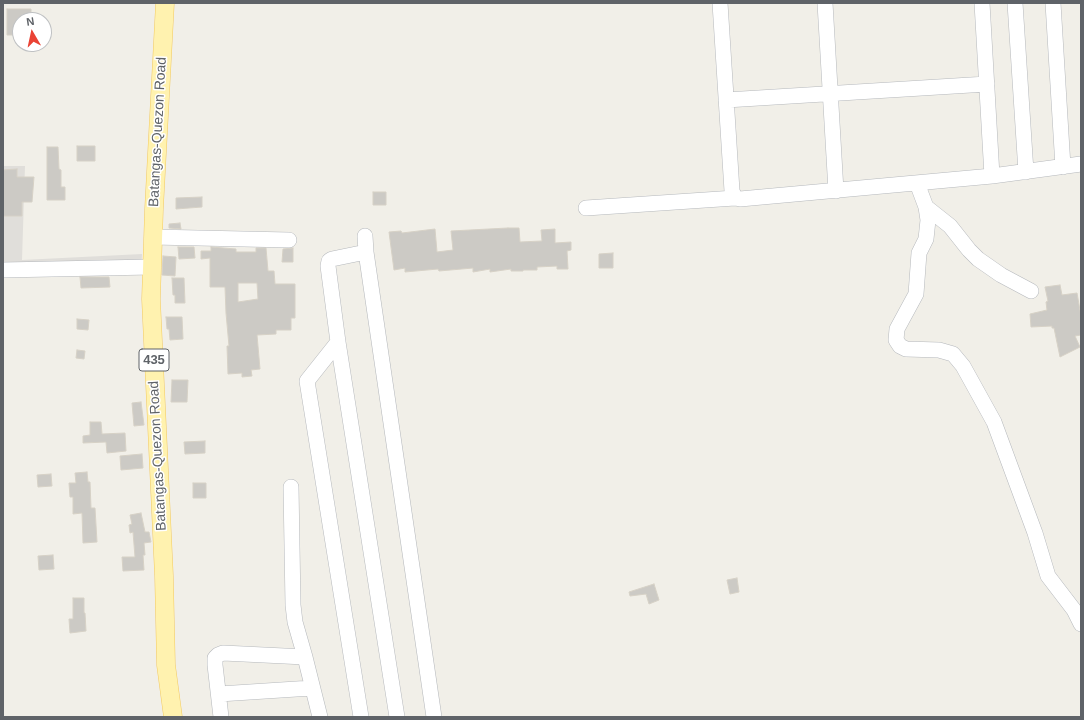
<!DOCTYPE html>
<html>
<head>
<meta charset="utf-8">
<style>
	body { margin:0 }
	#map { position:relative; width:1084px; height:720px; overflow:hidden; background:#f1efe8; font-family:Helvetica,sans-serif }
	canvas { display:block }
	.frame { position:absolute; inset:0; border:4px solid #5f6368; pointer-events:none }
	.north { position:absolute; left:12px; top:12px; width:40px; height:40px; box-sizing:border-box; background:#fff; border:1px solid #bfc1c3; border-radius:50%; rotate:351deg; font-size:11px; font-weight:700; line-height:16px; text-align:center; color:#5f6368 }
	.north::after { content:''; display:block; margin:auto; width:14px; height:18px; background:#ea4335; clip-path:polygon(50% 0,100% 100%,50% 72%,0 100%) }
</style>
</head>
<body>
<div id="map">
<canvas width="1084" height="720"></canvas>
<div class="frame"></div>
<div class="north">N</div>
</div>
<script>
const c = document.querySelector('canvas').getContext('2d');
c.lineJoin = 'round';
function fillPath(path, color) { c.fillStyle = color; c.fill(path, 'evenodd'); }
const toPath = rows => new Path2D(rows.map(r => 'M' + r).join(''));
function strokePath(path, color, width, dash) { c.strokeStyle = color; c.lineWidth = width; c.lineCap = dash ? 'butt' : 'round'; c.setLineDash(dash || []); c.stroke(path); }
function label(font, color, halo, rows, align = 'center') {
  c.font = font + ' Helvetica,sans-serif'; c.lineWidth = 3; c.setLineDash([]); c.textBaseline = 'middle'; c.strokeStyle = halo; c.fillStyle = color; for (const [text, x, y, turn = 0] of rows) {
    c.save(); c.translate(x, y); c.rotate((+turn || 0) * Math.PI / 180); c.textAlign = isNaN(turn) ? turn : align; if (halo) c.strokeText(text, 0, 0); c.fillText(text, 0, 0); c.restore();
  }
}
fillPath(toPath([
	[3,166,25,166,22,260,142,254,141,274,3,276]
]), '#e0deda');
const building = toPath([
	[7,9,31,9,31,20,20,20,20,35,7,35,7,9],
	[77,146,95,146,95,161,77,161,77,146],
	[47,147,58,147,59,169,61,170,61,187,65,187,65,200,47,200,47,147],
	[17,169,17,177,34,177,32,202,22,202,22,216,3,216,3,170,17,169],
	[373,192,386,192,386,205,373,205,373,192],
	[202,197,202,207,176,209,176,198,202,197],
	[180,223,181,229,169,228,169,224,180,223],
	[508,228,519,228,520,242,542,241,541,230,555,229,555,243,571,242,571,250,567,251,568,269,557,269,557,266,537,267,537,270,523,270,523,271,511,271,511,269,490,272,490,269,473,272,473,268,439,271,438,269,405,272,405,268,394,270,389,232,401,231,402,233,435,229,437,252,453,250,451,231,508,228],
	[178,247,194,247,195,258,179,259,178,247],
	[211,247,236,249,236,252,256,252,256,248,266,248,268,271,274,271,275,284,295,284,295,318,291,318,291,330,276,330,276,334,257,335,260,369,251,370,252,376,242,377,242,373,228,374,227,346,229,346,226,313,225,287,210,287,210,258,201,259,201,251,211,251,211,247],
	[238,283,257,283,258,299,238,302,238,283],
	[293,248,293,262,282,262,283,249,293,248],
	[613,253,613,268,599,268,599,254,613,253],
	[163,256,176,257,175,276,162,275,163,256],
	[80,277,109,277,110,287,81,288,80,277],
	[172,278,184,278,185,303,175,303,175,295,173,295,172,278],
	[1060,285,1062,295,1077,293,1081,316,1081,335,1075,336,1080,347,1060,357,1054,328,1052,328,1052,326,1031,327,1030,314,1047,310,1046,302,1048,301,1045,287,1060,285],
	[166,317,182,317,183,339,170,340,169,329,167,329,166,317],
	[77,319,89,320,88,330,77,329,77,319],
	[77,350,85,351,84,359,76,358,77,350],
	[172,380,188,380,187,402,171,402,172,380],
	[141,402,144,425,134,426,132,403,141,402],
	[90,422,101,422,102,434,125,433,126,451,107,453,106,442,83,443,83,436,90,435,90,422],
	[205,441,205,453,185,454,184,442,205,441],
	[142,454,143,468,121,470,120,456,142,454],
	[87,472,88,482,90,482,91,508,95,508,97,542,83,543,82,513,73,514,73,497,70,497,69,483,76,483,75,473,87,472],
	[51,474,52,486,38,487,37,475,51,474],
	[193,483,206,483,206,498,193,498,193,483],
	[141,513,145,532,149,532,151,542,144,543,145,555,143,555,144,570,123,571,122,557,135,557,133,532,130,533,129,525,132,524,130,515,141,513],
	[53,555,54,569,39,570,38,556,53,555],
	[737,578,739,592,730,594,727,580,737,578],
	[654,584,659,600,649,604,646,594,630,596,629,592,654,584],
	[73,598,84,598,84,613,85,613,86,631,70,633,69,619,73,619,73,598]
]);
fillPath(building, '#cccac5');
strokePath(building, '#d6d1c6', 1);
const minor = toPath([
	[720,3,732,191,735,198,740,199,992,176,1081,164],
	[825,3,836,191],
	[982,3,992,176],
	[1015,3,1026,172],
	[1053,3,1063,167],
	[726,100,987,84],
	[917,183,926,207,928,220,926,239,919,253,916,294,897,329,896,340,900,346,906,349,939,350,953,354,963,366,994,422,1035,533,1048,576,1074,610,1081,624],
	[926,207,950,226,969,250,978,259,1001,275,1031,291],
	[586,208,735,198],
	[365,236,366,252,434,717],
	[153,237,289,240],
	[366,252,332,259,329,261,328,266,338,342,397,717],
	[3,270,151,267],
	[338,342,307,381,361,717],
	[291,487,293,605,295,622,305,657,320,717],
	[219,694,312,688],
	[221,717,215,665,215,658,218,655,223,653,305,657]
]);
const major = toPath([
	[165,3,154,209,151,299,164,576,166,665,173,717]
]);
strokePath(minor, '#b5b8bc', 16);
strokePath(major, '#f2c960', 19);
strokePath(minor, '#fff', 15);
strokePath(major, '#fff2af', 18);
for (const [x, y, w] of [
	[154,360,30]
]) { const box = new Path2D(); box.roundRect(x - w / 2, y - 11, w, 22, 3); c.fillStyle = '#fff'; c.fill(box); strokePath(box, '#5f6368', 1); }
label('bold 13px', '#5f6368', null, [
	["435",154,360]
]);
label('14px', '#5f6368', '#fff', [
	["Batangas-Quezon Road",158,132,-87],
	["Batangas-Quezon Road",158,456,-93]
]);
</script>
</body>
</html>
